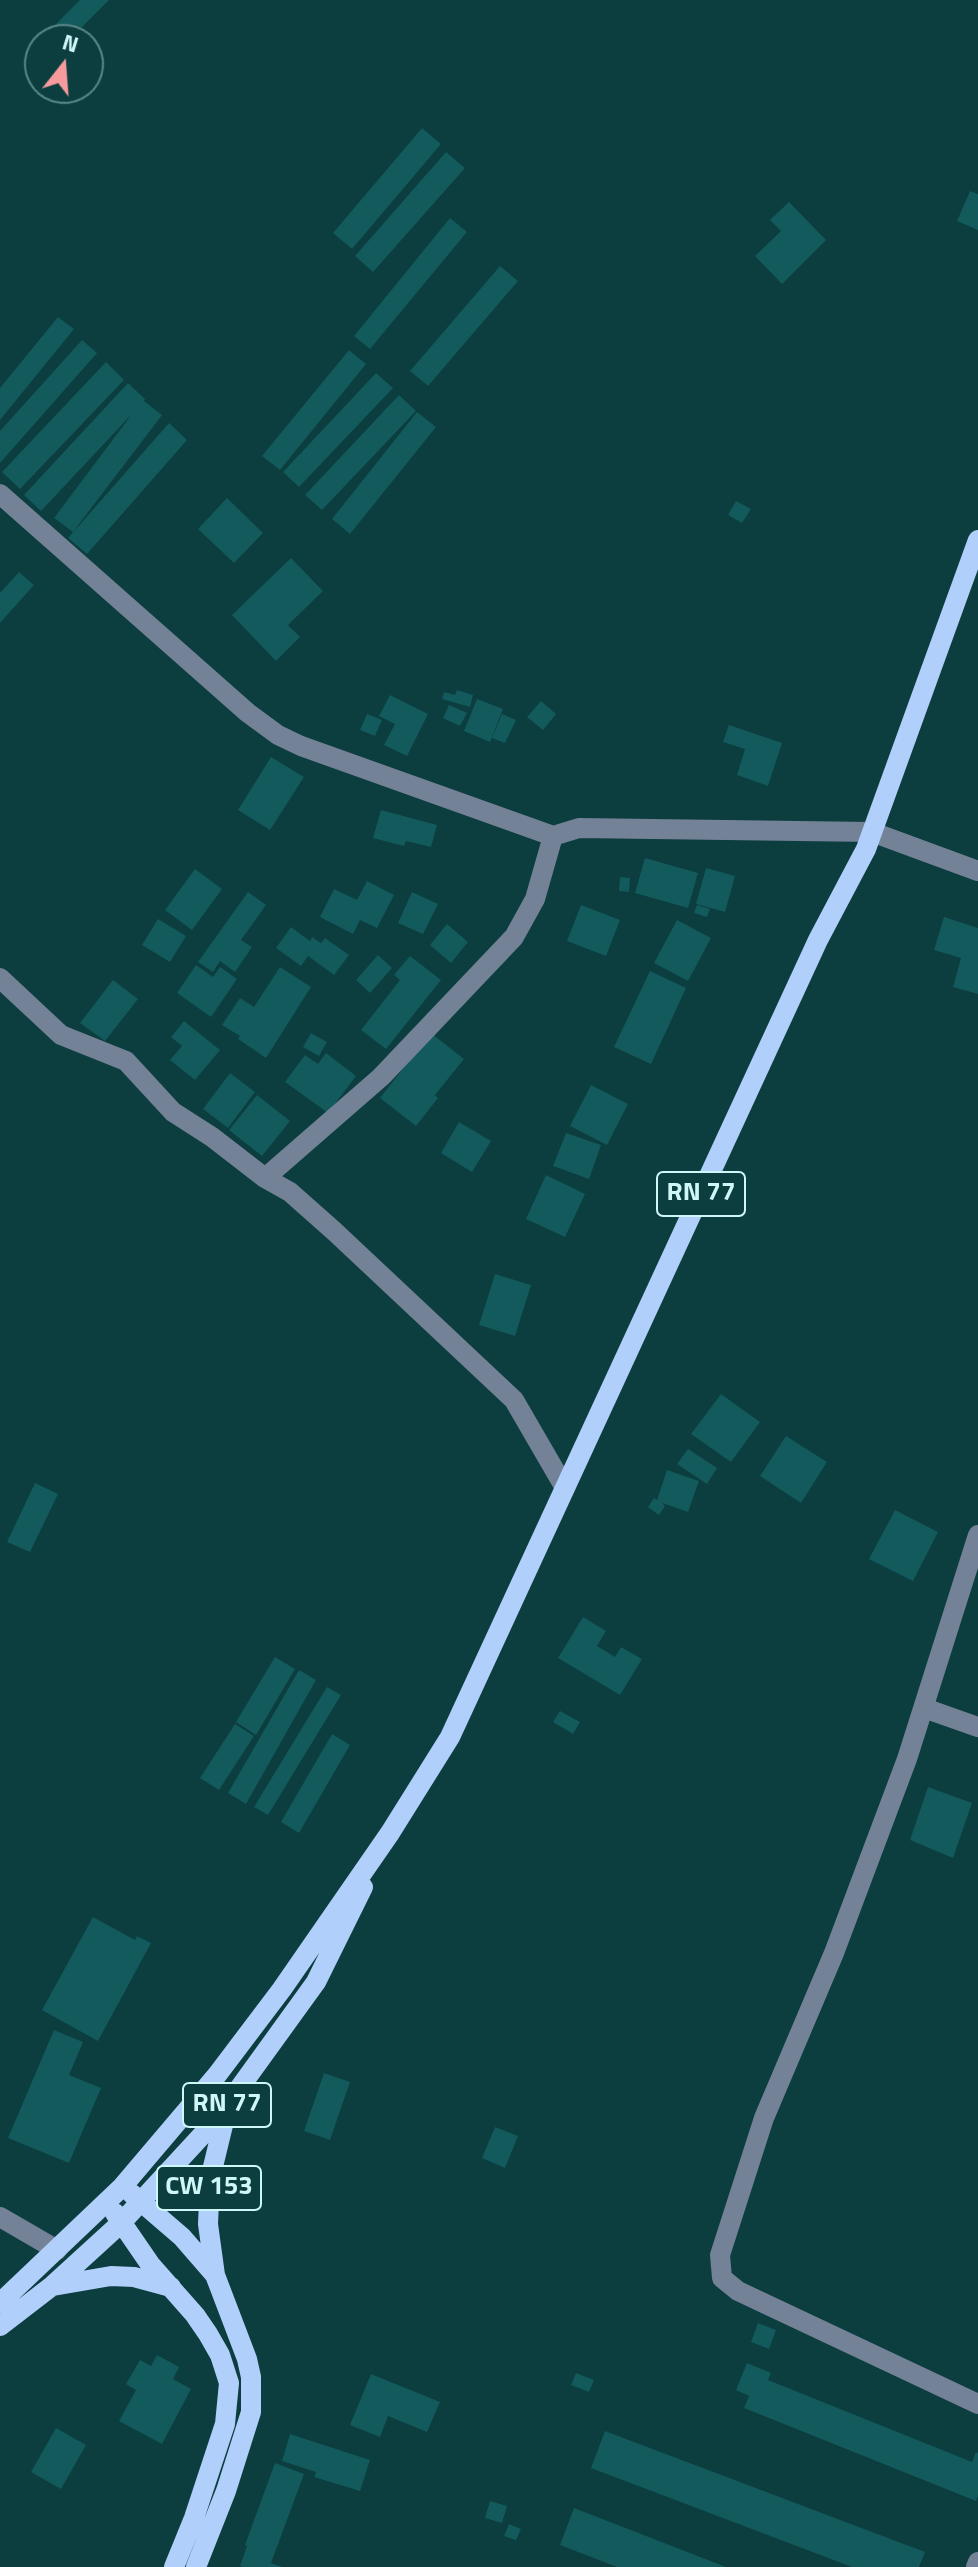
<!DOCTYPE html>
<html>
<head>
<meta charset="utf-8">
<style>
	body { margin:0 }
	#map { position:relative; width:978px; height:2567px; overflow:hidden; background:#0c3d3f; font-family:"Titillium Web",sans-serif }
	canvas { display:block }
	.north { position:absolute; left:24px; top:24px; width:80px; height:80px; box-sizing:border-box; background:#0c3d3f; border:2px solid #5a8789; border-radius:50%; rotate:17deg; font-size:22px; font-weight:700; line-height:32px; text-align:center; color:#cff7f8 }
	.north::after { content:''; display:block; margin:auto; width:28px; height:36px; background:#f59b9d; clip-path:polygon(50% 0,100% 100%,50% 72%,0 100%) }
</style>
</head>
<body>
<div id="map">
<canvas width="978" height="2567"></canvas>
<div class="north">N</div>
</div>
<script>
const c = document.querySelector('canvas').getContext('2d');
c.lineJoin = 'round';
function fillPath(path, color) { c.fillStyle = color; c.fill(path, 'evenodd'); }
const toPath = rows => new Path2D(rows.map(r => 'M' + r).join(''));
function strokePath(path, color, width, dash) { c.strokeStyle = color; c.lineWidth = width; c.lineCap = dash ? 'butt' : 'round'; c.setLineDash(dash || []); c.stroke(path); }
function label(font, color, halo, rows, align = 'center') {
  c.font = font + ' "Titillium Web",sans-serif'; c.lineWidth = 6; c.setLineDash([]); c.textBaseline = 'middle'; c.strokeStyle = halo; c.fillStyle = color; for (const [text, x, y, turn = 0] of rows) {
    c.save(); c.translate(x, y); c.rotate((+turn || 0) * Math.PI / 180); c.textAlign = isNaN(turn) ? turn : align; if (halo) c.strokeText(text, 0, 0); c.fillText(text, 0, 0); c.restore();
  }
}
fillPath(toPath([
	[80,0,109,0,69,40,63,40,60,36,56,40,40,40],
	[422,128,441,144,352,249,333,233],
	[446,152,465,168,373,272,355,256],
	[970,191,978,194,978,230,957,221],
	[789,202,826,240,782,284,755,256,781,231,770,220],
	[450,218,467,232,370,349,354,336],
	[500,266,518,281,428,386,410,371],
	[58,317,74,329,0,420,0,388],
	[82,340,97,353,0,463,0,431],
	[349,350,366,364,280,470,262,456],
	[106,362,124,380,20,489,2,472],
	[376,373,393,388,299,487,283,472],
	[128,383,145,399,144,401,162,415,73,532,54,518,132,414,41,511,24,495],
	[399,395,416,411,322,510,305,495],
	[417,412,436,427,350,534,332,519],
	[169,423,187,440,87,554,68,538],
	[227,498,263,533,234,563,198,529],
	[736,501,751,509,742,523,728,515],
	[291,558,323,591,288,625,300,637,276,661,232,615],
	[19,572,34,585,0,623,0,593],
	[457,690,473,695,470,707,442,699,444,692,455,695],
	[390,695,428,714,407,756,384,745,395,724,379,716],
	[477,699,503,709,490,742,464,731],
	[541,701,556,714,543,730,527,717],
	[449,705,467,713,460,726,443,718],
	[367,714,382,720,375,736,360,730],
	[502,714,516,720,505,743,492,738],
	[729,725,782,743,768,786,737,775,745,749,723,742],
	[271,757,304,777,270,830,238,810],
	[381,810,437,825,431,847,406,841,404,846,373,838],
	[645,858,698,873,688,908,635,893],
	[706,868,735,876,725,912,696,904],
	[195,869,222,889,192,930,165,910],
	[620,877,630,878,629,892,619,891],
	[367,881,394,895,377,928,360,920,353,934,320,917,334,889,357,900],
	[248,892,266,905,241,940,252,947,235,972,220,961,213,972,198,962],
	[412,892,438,904,423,934,398,923],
	[581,905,620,920,606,956,567,941],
	[697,905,710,909,707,917,694,913],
	[944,917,978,928,978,994,953,987,961,958,934,950],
	[158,919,186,936,170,962,142,945],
	[677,920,711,938,688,981,654,963],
	[447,924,468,942,451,963,430,945],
	[291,927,310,941,312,937,321,943,325,938,349,955,334,975,308,956,301,966,276,948],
	[378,955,392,968,370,993,356,980],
	[410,956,441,980,386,1049,361,1030,400,980,394,975],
	[196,965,213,977,220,967,237,979,211,1017,177,993],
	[280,967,311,987,266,1058,238,1039,240,1036,222,1025,240,998,254,1007],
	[650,971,686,988,651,1064,614,1047],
	[113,980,138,999,105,1041,80,1023],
	[184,1021,220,1050,195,1080,170,1060,182,1046,171,1037],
	[311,1033,327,1042,319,1056,303,1047],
	[431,1033,464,1059,435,1095,438,1098,416,1126,380,1098],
	[326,1053,356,1076,328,1113,285,1082,305,1055,318,1064],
	[230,1073,255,1092,228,1128,203,1109],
	[591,1085,628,1104,607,1145,570,1126],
	[257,1095,290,1121,262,1156,229,1130],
	[459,1122,491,1141,472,1172,441,1153],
	[566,1133,601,1145,589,1179,553,1166],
	[546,1175,585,1194,565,1237,526,1219],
	[495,1274,531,1285,515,1336,479,1325],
	[721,1394,760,1422,731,1462,691,1434],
	[786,1436,827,1462,801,1503,760,1476],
	[688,1449,717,1468,707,1484,677,1464],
	[667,1470,699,1481,688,1512,662,1503,665,1506,659,1515,648,1507,654,1498,657,1500],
	[35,1483,58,1494,30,1552,7,1542],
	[895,1510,938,1532,913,1581,869,1559],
	[583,1617,606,1631,597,1646,615,1657,621,1647,642,1659,620,1695,558,1658],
	[275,1657,295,1669,256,1735,236,1722],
	[299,1670,316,1680,246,1804,228,1793],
	[327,1687,341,1695,268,1815,254,1807],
	[560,1711,580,1722,573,1734,553,1722],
	[235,1724,254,1736,219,1790,200,1778],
	[332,1734,350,1745,299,1833,281,1822],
	[928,1787,972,1803,953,1858,910,1840],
	[93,1917,135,1940,137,1936,151,1943,98,2041,42,2010],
	[54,2030,83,2042,69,2075,101,2088,69,2163,8,2138],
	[324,2073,350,2082,330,2140,304,2131],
	[495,2127,518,2136,505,2168,482,2158],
	[758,2323,776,2330,769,2349,751,2342],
	[157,2355,179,2367,173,2379,191,2389,162,2444,119,2421,136,2390,126,2384,140,2360,151,2366],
	[747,2363,771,2373,768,2380,972,2462,976,2452,978,2453,978,2495,976,2501,744,2408,749,2396,736,2390],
	[576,2373,594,2380,589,2392,571,2385],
	[371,2374,440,2402,427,2432,388,2416,380,2437,350,2425],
	[56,2428,86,2445,61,2489,31,2472],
	[605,2431,925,2552,919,2567,852,2567,591,2468],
	[290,2434,370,2460,360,2491,314,2477,316,2472,282,2461],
	[275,2463,304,2474,271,2563,282,2567,244,2567,240,2566,247,2546,245,2545],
	[490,2501,507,2506,502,2523,485,2518],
	[574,2508,726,2567,617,2567,560,2545],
	[509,2524,521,2529,516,2540,504,2536]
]), '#125a5c');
strokePath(toPath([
	[0,494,248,713,278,735,301,746,553,836,579,828,872,832,978,871],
	[0,978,61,1035,126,1061,173,1112,212,1137,265,1178,290,1192,334,1231,514,1400,565,1488],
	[265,1178,381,1077,514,937,535,899,553,836],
	[978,1535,907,1759,834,1953,764,2118,720,2255,722,2278,738,2291,978,2404],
	[924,1708,978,1727],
	[0,2217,57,2250],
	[976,2567,978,2562]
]), '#748298', 20);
strokePath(toPath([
	[132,2194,182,2237,215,2275],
	[115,2213,150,2264,195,2315,208,2334,220,2355,229,2383,225,2424,194,2518,174,2567],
	[53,2286,111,2276,134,2277,171,2287],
	[0,2303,122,2187,217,2075,282,1989,390,1833,450,1737,818,940,866,849,978,540],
	[0,2326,52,2286,121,2223,217,2119,316,1982,363,1887],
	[196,2567,226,2491,251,2412,251,2377,247,2359,215,2275,208,2224,210,2179,226,2113]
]), '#b0cffb', 20);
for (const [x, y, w] of [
	[701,1194,88],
	[227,2105,88],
	[209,2188,104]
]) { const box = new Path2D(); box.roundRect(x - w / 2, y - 22, w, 44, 6); c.fillStyle = '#0c3d3f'; c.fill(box); strokePath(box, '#cff7f8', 2); }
label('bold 26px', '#cff7f8', null, [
	["RN 77",701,1194],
	["RN 77",227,2105],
	["CW 153",209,2188]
]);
</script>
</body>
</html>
